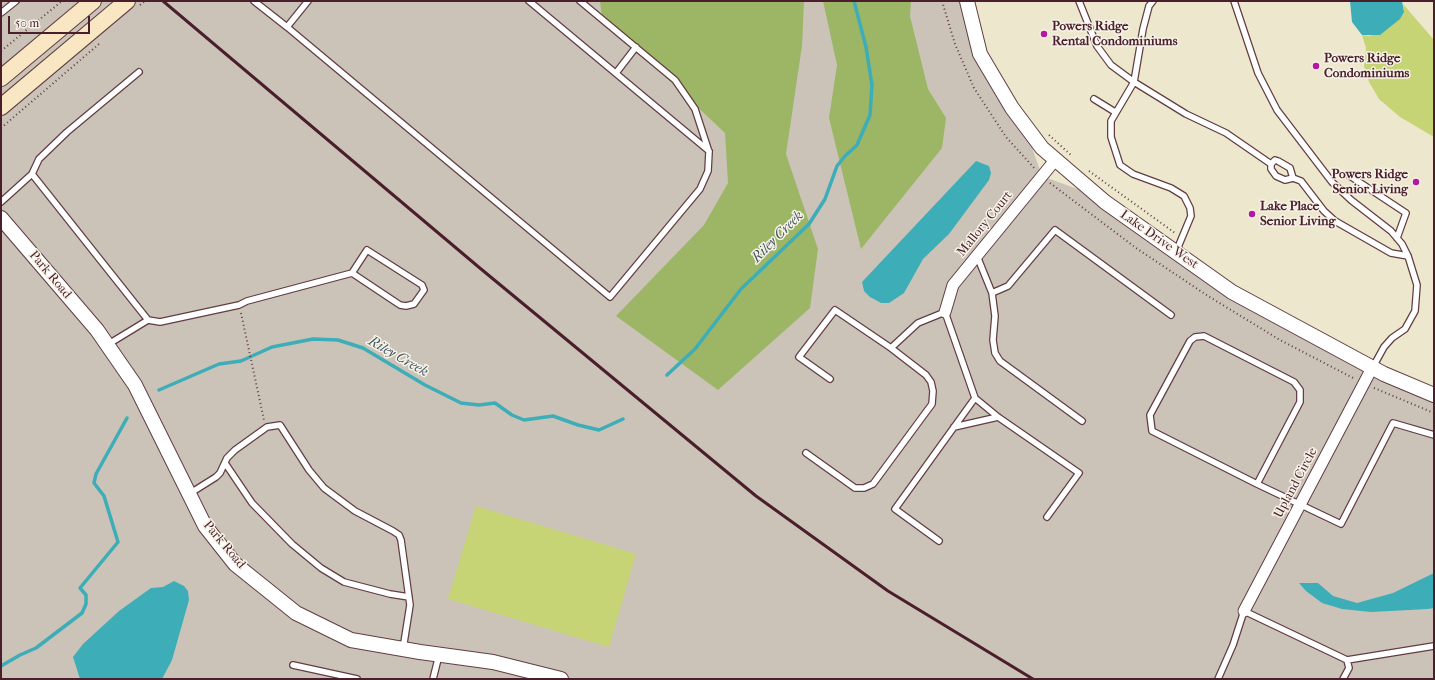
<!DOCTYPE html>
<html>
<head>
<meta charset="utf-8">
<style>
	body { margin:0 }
	#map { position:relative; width:1435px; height:680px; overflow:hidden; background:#ece7cd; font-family:"IM FELL French Canon",serif }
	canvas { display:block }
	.frame { position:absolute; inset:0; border:2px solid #4a1f2b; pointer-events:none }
	.scale { position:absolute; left:8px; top:16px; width:82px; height:18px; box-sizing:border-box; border:2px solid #4a1f2b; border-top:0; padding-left:5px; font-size:12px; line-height:14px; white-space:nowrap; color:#4a1f2b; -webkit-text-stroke:3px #f7f3e8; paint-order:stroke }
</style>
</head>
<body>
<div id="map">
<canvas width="1435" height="680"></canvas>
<div class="frame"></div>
<div class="scale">50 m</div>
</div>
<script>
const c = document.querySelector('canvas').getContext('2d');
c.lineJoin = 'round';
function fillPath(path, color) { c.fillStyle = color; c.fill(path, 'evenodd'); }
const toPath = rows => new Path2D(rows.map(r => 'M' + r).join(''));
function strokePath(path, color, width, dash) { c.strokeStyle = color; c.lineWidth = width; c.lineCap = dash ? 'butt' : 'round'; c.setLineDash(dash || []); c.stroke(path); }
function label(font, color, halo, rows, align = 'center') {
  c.font = font + ' "IM FELL French Canon",serif'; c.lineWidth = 3; c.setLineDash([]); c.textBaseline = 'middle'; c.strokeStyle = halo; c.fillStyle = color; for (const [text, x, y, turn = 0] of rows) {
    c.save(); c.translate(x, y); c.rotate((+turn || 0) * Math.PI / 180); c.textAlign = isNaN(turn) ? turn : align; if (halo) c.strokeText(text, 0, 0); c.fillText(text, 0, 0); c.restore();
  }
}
fillPath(toPath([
	[1,1,970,1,991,73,1023,122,1042,176,1099,197,1284,320,1434,395,1434,679,1,679]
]), '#cbc3b8');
fillPath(toPath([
	[1403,4,1434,40,1434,137,1400,117,1379,99,1369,82,1364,66,1366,48,1362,35,1370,36,1404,12],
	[476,506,636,554,609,647,448,599]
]), '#c7d475');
fillPath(toPath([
	[600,1,804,1,802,46,786,154,818,249,810,308,718,390,616,316,704,225,728,183,725,133,602,17],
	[823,1,911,1,910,16,928,89,946,118,942,148,861,249,829,118,837,65]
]), '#9db666');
fillPath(toPath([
	[1350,1,1402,1,1404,12,1400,19,1380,35,1362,35,1352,22],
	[976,161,989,166,991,173,989,180,949,234,923,259,904,293,889,303,881,303,870,297,864,291,862,282],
	[1434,573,1434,608,1428,609,1371,612,1342,609,1322,603,1306,591,1299,583,1318,583,1333,596,1357,603,1393,593],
	[174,581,184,586,188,591,189,600,172,660,162,679,80,679,73,657,83,644,119,611,151,588,163,587]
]), '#3dadb8');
strokePath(toPath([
	[667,375,695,349,741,289,809,224,825,199,837,166,845,156,857,145,870,115,872,85,866,47,854,1],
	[159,390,219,364,241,361,272,347,313,339,338,340,363,348,425,385,461,403,479,405,495,403,512,415,524,420,553,416,578,425,599,430,623,419],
	[1,666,20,655,36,648,82,613,86,604,86,595,80,588,118,542,104,496,94,483,96,474,127,418]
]), '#3dadb8', 3.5);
const service = toPath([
	[254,1,287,27],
	[308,1,287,27,610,297,700,189,708,171,709,152,695,109,675,80,580,1],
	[529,1,709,151],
	[1079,1,1097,46,1111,65,1134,82,1186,114,1226,133,1271,164,1271,169,1276,176,1285,180,1293,178,1301,181,1324,211,1335,221,1391,253,1408,256],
	[1153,1,1149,6,1143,29,1134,82,1111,121,1111,137,1120,165,1133,174,1171,188,1184,196,1190,208,1191,216,1176,252],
	[1234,1,1258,73,1277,110,1332,182,1351,200,1391,231,1402,244,1408,256,1417,285,1415,311,1405,329,1392,338,1384,347,1373,367],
	[1,13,16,1],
	[616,73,636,47],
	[1094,99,1115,112],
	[1271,164,1275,160,1278,161,1290,168,1293,178],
	[32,174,39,159,67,132,139,72],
	[1350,176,1406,213,1397,238],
	[1,202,32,174,148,320,107,345],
	[977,256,992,293,995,316,993,340,995,353,1000,361,1082,421],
	[992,293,1008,286,1055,230,1171,315],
	[148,320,160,322,239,305,247,301,352,273,367,250,422,285,424,290,414,304,406,306,400,305,352,273],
	[830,379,799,357,835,310,891,348,918,323,945,312,975,398,895,509,939,541],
	[975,398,998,417,1079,473,1047,517],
	[954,427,998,417],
	[806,453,855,488,864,488,873,484,932,404,933,391,931,382,926,375,891,348],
	[225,463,252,503,292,544,321,568,344,582,390,594,409,597],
	[1257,484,1300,402,1300,390,1294,382,1204,336,1195,337,1190,341,1150,415,1152,431,1257,484,1341,524,1393,423,1434,435],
	[189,494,216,477,220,473,227,458,235,450,267,427,280,425,309,470,324,488,355,511,393,531,399,535,401,540,410,605,403,649],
	[293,665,357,679],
	[433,679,439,655],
	[1218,679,1233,645,1244,611,1347,660,1434,646],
	[1343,679,1349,668,1347,660]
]);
const minor = toPath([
	[945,312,953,285,1056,159],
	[1244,611,1372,368]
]);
const tertiary = toPath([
	[967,1,980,54,1012,108,1042,148,1105,202,1232,292,1384,374,1434,395],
	[1,218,97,330,135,385,205,526,235,564,296,613,351,640,420,652,493,662,561,679]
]);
const secondary = toPath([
	[1,78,93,1],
	[1,107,127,1]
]);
strokePath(service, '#623d43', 8);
strokePath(minor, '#623d43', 13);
strokePath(tertiary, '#623d43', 16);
strokePath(secondary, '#623d43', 18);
strokePath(toPath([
	[942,1,955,44,974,88,1006,137,1035,169],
	[140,5,145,1],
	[1,51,62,1],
	[1,128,99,44],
	[1049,135,1072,156],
	[1089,171,1175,233],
	[1050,183,1136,248,1208,296,1280,340,1355,379],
	[241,313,264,420],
	[1374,388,1434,413]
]), '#623d43', 2, [1, 3]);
strokePath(service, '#fff', 5.5);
strokePath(minor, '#fff', 11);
strokePath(tertiary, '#fff', 14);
strokePath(secondary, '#f9e7c3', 16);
strokePath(toPath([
	[163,1,481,269,756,496,888,591,1033,679]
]), '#4a1f2b', 3);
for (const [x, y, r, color] of [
	[1044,34,4,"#b5179e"],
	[1316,66,4,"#b5179e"],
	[1416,182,4,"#b5179e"],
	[1252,214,4,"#b5179e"]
]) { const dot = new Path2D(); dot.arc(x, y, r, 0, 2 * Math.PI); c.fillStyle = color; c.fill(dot); strokePath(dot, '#f7f3e8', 1.5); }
label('bold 13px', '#4a1f2b', '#f7f3e8', [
	["Powers Ridge",1052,27],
	["Rental Condominiums",1052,42],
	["Powers Ridge",1324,59],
	["Condominiums",1324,74],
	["Powers Ridge",1408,175,"right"],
	["Senior Living",1408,190,"right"],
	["Lake Place",1260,207],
	["Senior Living",1260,222]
], 'left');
label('13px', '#4a1f2b', '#f7f3e8', [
	["Mallory Court",985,224,-51],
	["Lake Drive West",1159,240,35],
	["Park Road",50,275,50],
	["Upland Circle",1296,483,-62],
	["Park Road",224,545,50]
]);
label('italic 14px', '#455863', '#f7f3e8', [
	["Riley Creek",778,237,-45],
	["Riley Creek",398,357,30]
]);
</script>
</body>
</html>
